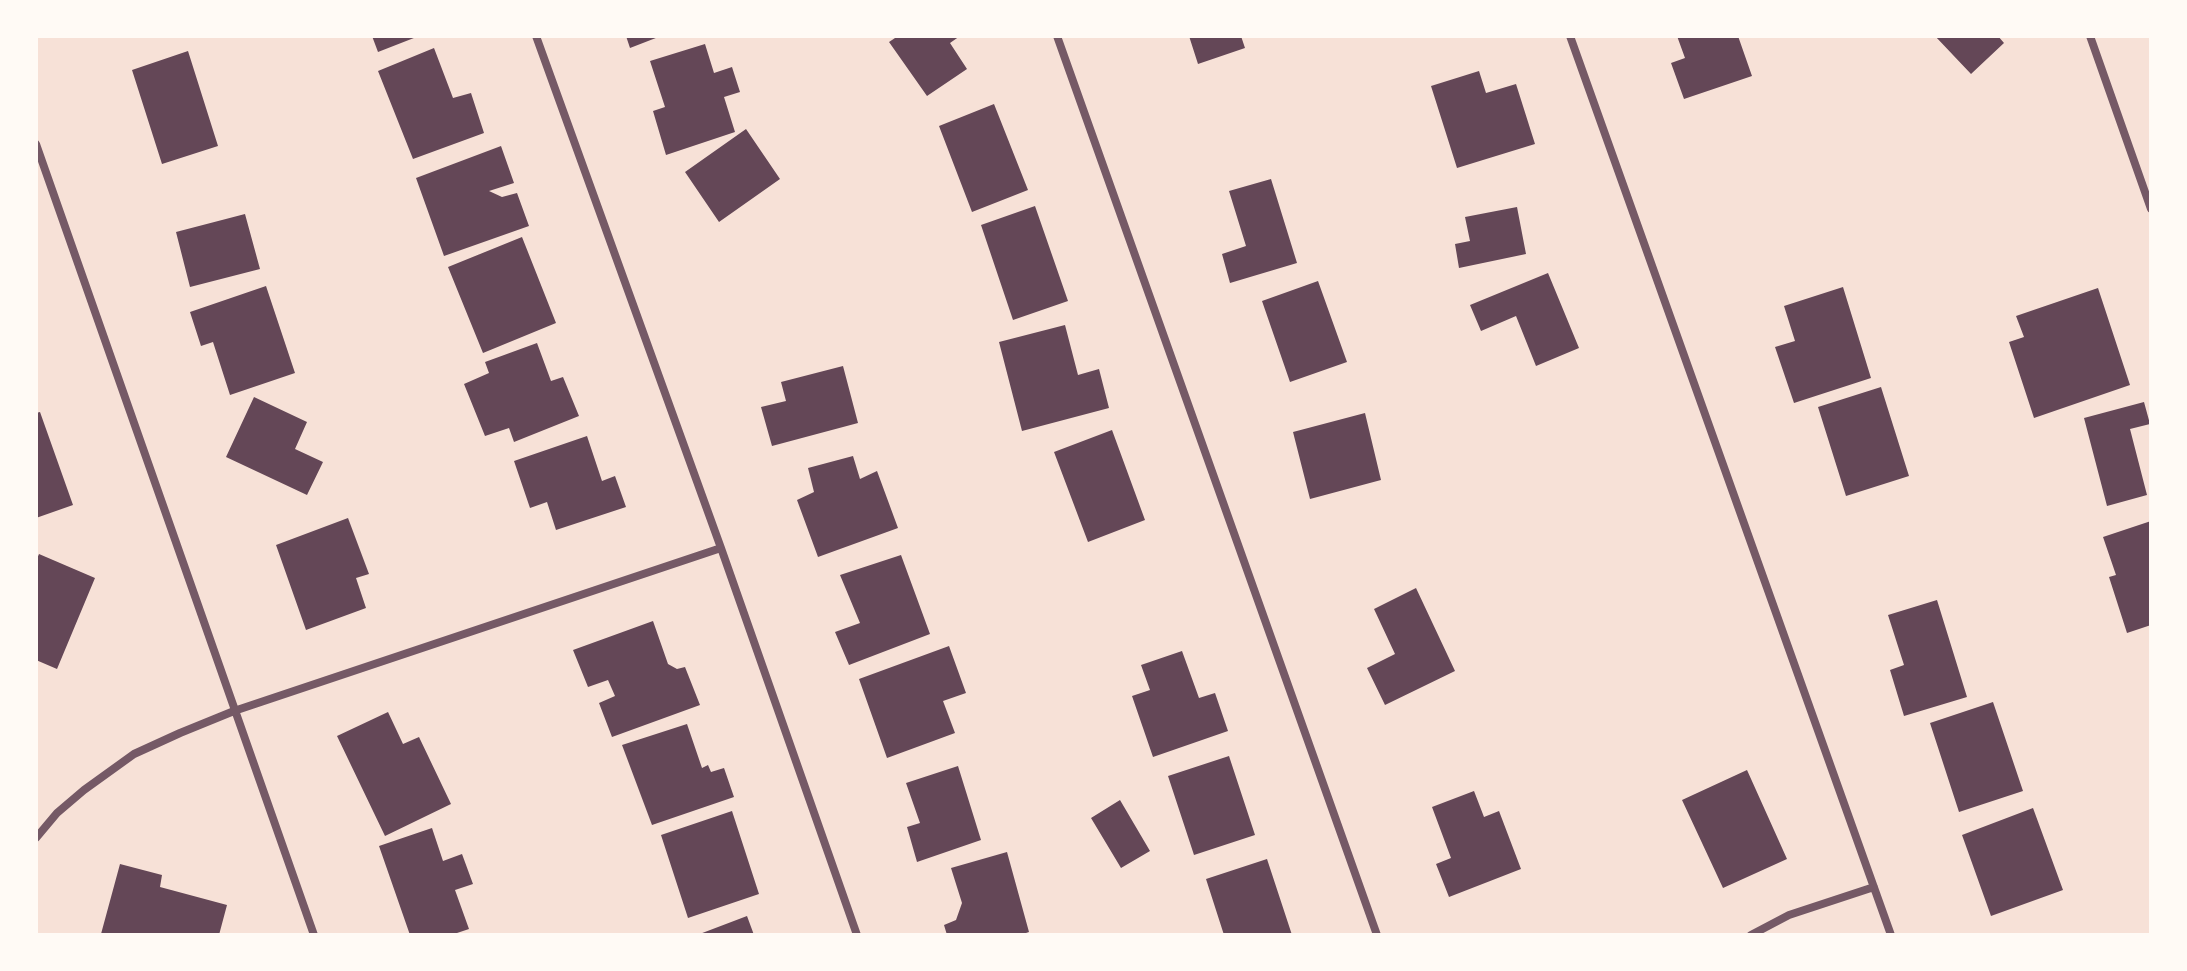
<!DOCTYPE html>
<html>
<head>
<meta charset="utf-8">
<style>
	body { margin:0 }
	#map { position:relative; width:2187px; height:971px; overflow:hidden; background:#f7e1d7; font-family:"Noto Serif",serif }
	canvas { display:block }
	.frame { position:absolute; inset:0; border:38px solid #fffaf5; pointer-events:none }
</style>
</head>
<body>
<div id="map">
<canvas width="2187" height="971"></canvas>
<div class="frame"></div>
</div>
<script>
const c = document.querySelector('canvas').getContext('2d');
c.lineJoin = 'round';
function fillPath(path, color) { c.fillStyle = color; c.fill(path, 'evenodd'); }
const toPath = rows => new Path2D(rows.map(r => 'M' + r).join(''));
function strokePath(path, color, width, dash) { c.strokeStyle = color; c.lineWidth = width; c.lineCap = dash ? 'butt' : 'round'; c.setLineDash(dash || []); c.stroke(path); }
fillPath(toPath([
	[372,36,419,36,378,52],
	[626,36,661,36,630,48],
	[898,36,960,36,950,43,967,69,927,96,889,42],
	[1189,36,1241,36,1245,48,1198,64],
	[1677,36,1738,36,1752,76,1684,99,1671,63,1685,58],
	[1935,36,1998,36,2004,43,1971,74],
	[705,44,714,73,732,67,740,92,724,97,735,132,666,155,653,111,665,107,650,61],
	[434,48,453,98,471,93,484,133,413,159,378,71],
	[188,51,218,146,162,164,132,70],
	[1479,71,1486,93,1516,84,1535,144,1457,168,1431,86],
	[994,104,1028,190,972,212,939,126],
	[746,129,780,179,719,222,685,172],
	[501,146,514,183,489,191,502,197,517,193,529,226,444,256,416,178],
	[1271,179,1297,263,1230,283,1222,254,1246,246,1229,191],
	[1035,206,1068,301,1013,320,981,225],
	[1517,207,1526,254,1459,268,1455,244,1470,241,1465,217],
	[245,214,260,269,190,287,176,232],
	[522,237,556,323,483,353,448,267],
	[1548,273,1579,348,1536,366,1516,316,1481,331,1470,305],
	[1318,281,1347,362,1290,382,1262,301],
	[266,286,295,373,230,395,213,342,201,346,190,312],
	[1843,287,1871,378,1794,403,1775,347,1795,341,1784,306],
	[2098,288,2130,385,2034,418,2009,342,2024,337,2016,316],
	[1065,325,1078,375,1099,369,1109,408,1022,431,999,342],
	[537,343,551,381,563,377,579,416,514,442,509,428,485,436,464,384,489,373,485,362],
	[843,366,858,423,772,446,761,407,786,401,781,382],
	[1881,387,1909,476,1846,496,1818,407],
	[254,397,307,422,295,449,323,462,307,495,226,457],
	[2144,402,2150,424,2130,429,2147,495,2107,506,2084,418],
	[40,412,73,505,36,518,36,413],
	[1365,413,1381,480,1310,499,1293,432],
	[1112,430,1145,520,1088,542,1054,452],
	[587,436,602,481,615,476,626,507,556,530,547,502,530,508,514,461],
	[853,456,860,479,877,471,898,528,818,557,797,500,814,492,808,468],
	[348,518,369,574,356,578,366,608,306,630,276,545],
	[2151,521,2151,625,2127,633,2109,577,2116,575,2103,537],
	[39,554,95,578,57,669,36,660,36,561],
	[901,555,930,634,849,665,835,632,860,623,840,575],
	[1416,588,1455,671,1385,705,1367,668,1395,654,1374,609],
	[1937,600,1967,697,1904,716,1890,670,1904,665,1888,615],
	[653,621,668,664,677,669,685,667,700,705,612,737,599,703,615,696,608,680,588,687,573,650],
	[949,646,966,693,943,701,955,733,887,758,859,679],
	[1182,651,1199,698,1215,693,1228,731,1153,757,1132,696,1150,690,1141,665],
	[1993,702,2023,791,1959,812,1930,723],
	[388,712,403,744,419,737,451,804,385,836,337,736],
	[687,724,702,768,708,765,711,772,724,768,734,797,652,825,622,745],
	[1229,756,1255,835,1194,855,1168,776],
	[958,766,981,840,917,862,907,827,920,823,906,783],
	[1747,770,1787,859,1723,888,1682,800],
	[1474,791,1484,817,1499,811,1521,869,1449,897,1436,864,1451,858,1432,807],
	[1120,800,1150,851,1121,868,1091,818],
	[2033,808,2063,890,1991,916,1962,835],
	[732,811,759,894,688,918,661,835],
	[432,828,443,861,462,854,473,884,455,890,469,929,451,935,410,935,379,846],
	[1007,852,1029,932,1020,935,947,935,944,925,956,920,962,903,951,868],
	[1267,859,1292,935,1224,935,1206,879],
	[120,864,162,875,160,887,227,905,219,935,101,934],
	[747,916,754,935,697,935]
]), '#644757');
strokePath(toPath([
	[536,36,721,548,857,935],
	[1057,36,1377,935],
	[1570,36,1891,935],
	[2090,36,2151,209],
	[36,144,314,935],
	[36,838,57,813,84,790,134,754,180,733,234,711,721,548],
	[1751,935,1789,915,1874,887]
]), '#755966', 8);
</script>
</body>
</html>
